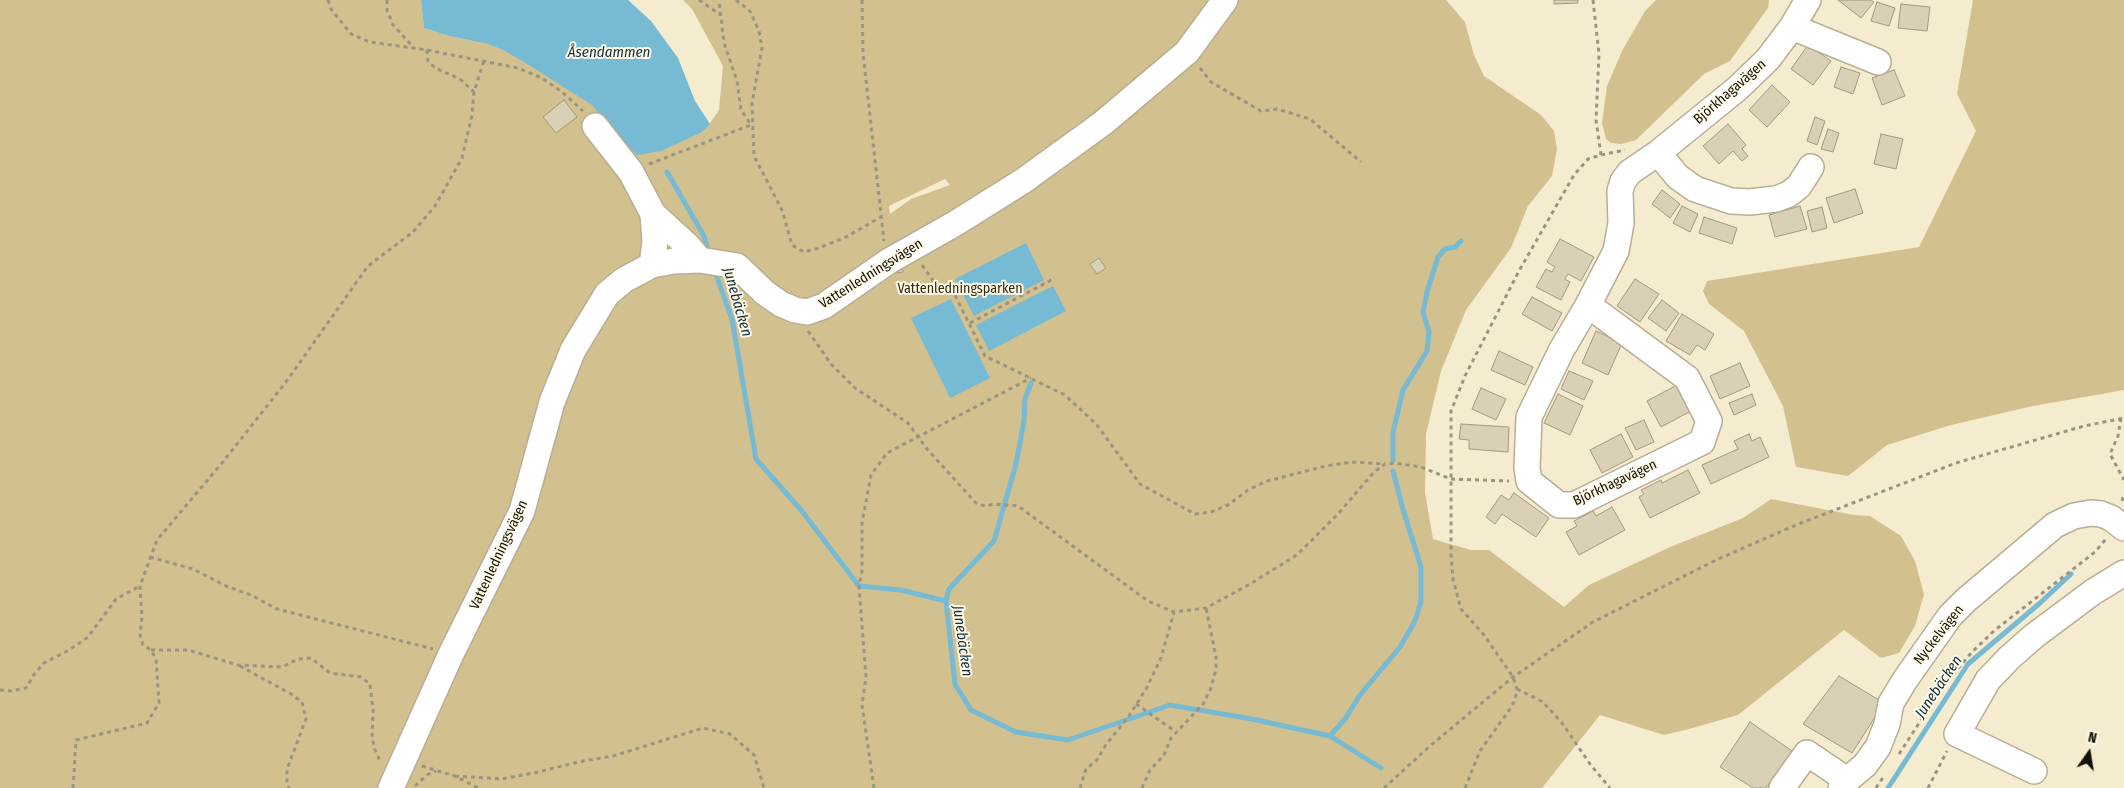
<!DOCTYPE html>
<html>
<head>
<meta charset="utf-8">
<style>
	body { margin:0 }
	#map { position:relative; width:2124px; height:788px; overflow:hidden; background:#f5ecd0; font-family:"Fira Sans Condensed",sans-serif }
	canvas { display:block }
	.north { position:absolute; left:2064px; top:728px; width:50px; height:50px; -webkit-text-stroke:4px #fff9e8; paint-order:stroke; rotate:13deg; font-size:14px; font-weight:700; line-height:20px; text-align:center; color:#131007 }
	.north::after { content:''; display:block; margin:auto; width:18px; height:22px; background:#131007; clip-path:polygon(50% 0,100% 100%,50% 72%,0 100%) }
</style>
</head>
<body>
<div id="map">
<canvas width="2124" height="788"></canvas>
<div class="north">N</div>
</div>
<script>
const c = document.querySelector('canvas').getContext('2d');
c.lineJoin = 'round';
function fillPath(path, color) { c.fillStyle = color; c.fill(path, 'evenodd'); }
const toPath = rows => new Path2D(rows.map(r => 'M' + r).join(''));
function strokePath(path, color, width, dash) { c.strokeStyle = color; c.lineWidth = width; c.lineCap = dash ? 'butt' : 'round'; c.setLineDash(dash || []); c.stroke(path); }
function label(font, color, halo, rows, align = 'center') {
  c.font = font + ' "Fira Sans Condensed",sans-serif'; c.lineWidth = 4; c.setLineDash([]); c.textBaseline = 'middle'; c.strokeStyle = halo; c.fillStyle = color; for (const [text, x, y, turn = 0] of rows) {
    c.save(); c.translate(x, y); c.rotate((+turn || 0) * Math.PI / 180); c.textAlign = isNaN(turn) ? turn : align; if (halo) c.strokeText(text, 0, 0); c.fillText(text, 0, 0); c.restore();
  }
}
fillPath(toPath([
	[0,0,421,0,424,28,449,36,488,44,708,126,719,110,723,66,692,9,683,0,1446,0,1465,22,1474,55,1484,76,1541,115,1554,131,1557,149,1552,176,1528,206,1511,248,1466,310,1441,371,1426,434,1425,493,1433,539,1471,550,1489,550,1564,607,1589,585,1670,547,1743,518,1771,499,1854,515,1870,516,1901,536,1915,561,1924,594,1915,626,1899,653,1881,658,1844,630,1738,715,1689,729,1664,735,1600,715,1542,788,0,788],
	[945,179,950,185,911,199,890,214,889,206],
	[1656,0,1769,0,1768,8,1730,61,1704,74,1636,140,1621,144,1611,143,1606,139,1602,123,1607,86,1622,51,1645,11],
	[1973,0,2124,0,2124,390,2033,406,1951,425,1887,445,1848,476,1796,467,1783,406,1744,331,1709,304,1703,291,1707,281,1919,247,1976,131,1957,94]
]), '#d2c08f');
fillPath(toPath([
	[421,0,628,0,651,21,678,58,695,101,710,124,702,132,661,151,637,155,616,135,592,105,529,65,503,50,488,44,449,36,424,28],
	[1026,243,1044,280,974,316,955,279],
	[1053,286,1066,311,989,351,976,325],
	[951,299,990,378,950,398,911,318]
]), '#76bad3');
strokePath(toPath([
	[667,172,704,236,709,254],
	[714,269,732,319,756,459,801,510,859,586,901,590,946,601,955,684,971,710,1016,732,1068,740,1170,705,1252,719,1330,736,1381,768],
	[1393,460,1393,432,1403,390,1427,351,1429,332,1423,312,1427,292,1438,257,1445,249,1455,247,1461,241],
	[946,601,949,589,994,541,1016,464,1024,421,1025,399,1031,383],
	[1330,736,1345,719,1360,695,1400,647,1414,623,1421,602,1421,567,1404,513,1393,471],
	[1888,788,1968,664,2040,603,2071,574]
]), '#76bad3', 5);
const building = toPath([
	[1554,0,1578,0,1578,3,1554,4,1554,0],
	[1838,0,1871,0,1874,2,1861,18,1838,0],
	[1877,2,1895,8,1889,26,1871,21,1877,2],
	[1901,4,1930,7,1927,31,1898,28,1901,4],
	[1808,45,1831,61,1813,85,1791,69,1808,45],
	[1841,67,1860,73,1853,94,1834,87,1841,67],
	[1894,70,1905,96,1882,105,1872,78,1894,70],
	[1772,85,1790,102,1767,127,1749,110,1772,85],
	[564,100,577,117,556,133,543,117,564,100],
	[1815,117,1825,121,1817,145,1807,141,1815,117],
	[1728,124,1746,145,1742,149,1748,156,1742,161,1733,151,1719,164,1703,146,1728,124],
	[1828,129,1839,133,1833,152,1821,149,1828,129],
	[1881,134,1903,139,1896,169,1874,164,1881,134],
	[1855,189,1863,213,1834,223,1826,198,1855,189],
	[1662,190,1680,204,1670,218,1652,204,1662,190],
	[1682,206,1698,214,1690,232,1673,223,1682,206],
	[1800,206,1807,229,1775,237,1769,215,1800,206],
	[1822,207,1827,228,1812,232,1807,211,1822,207],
	[1704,217,1737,228,1732,244,1699,233,1704,217],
	[1560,239,1594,257,1581,281,1568,274,1565,279,1570,282,1561,300,1536,287,1546,269,1552,272,1555,267,1547,262,1560,239],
	[1099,258,1106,268,1097,274,1090,264,1099,258],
	[902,267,903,272,897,273,895,270,902,267],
	[1635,279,1659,294,1640,322,1617,306,1635,279],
	[1532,297,1562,313,1552,331,1522,314,1532,297],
	[1662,300,1679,313,1666,331,1648,318,1662,300],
	[1682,314,1714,334,1705,350,1697,345,1690,355,1666,341,1682,314],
	[1596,331,1622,343,1608,375,1582,363,1596,331],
	[1499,351,1533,367,1525,385,1491,370,1499,351],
	[1740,363,1750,386,1720,399,1710,376,1740,363],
	[1569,371,1593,381,1584,400,1561,389,1569,371],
	[1677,385,1691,411,1661,427,1647,401,1677,385],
	[1481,388,1506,399,1496,420,1472,409,1481,388],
	[1558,394,1583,406,1570,435,1544,423,1558,394],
	[1752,394,1756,405,1734,415,1729,403,1752,394],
	[1644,420,1654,442,1636,450,1625,428,1644,420],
	[1461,424,1509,427,1508,452,1469,449,1469,440,1459,439,1461,424],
	[1621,434,1633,457,1602,473,1590,450,1621,434],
	[1749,434,1752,441,1760,437,1769,457,1711,484,1702,465,1738,449,1734,441,1749,434],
	[1688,470,1700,493,1650,518,1639,497,1644,494,1641,490,1661,480,1662,483,1688,470],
	[1514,493,1549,518,1536,537,1502,514,1495,524,1486,517,1501,495,1509,500,1514,493],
	[1612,507,1625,530,1579,555,1566,532,1577,526,1574,521,1593,511,1596,516,1612,507],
	[1839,676,1884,703,1852,753,1803,724,1839,676],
	[1750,722,1792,751,1766,788,1753,788,1720,767,1750,722]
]);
fillPath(building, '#d9d0b5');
strokePath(building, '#a29980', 1);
const minor = toPath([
	[1792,27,1878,62],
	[595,126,631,172,653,214,655,242,652,265],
	[1658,153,1678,177,1695,189,1731,201,1750,202,1776,199,1789,194,1799,186,1811,167],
	[653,214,687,245,700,260],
	[1588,305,1687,378,1709,421,1702,442,1574,505,1559,505,1529,481,1527,468,1529,417,1561,351,1588,305,1616,251,1621,223,1620,191,1623,181,1630,172,1658,153,1738,88,1768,59,1792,27,1808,0],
	[2034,771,1957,734,1988,680,2010,657,2034,636,2093,592,2124,573],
	[391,788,451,654,522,511,552,402,573,350,607,294,624,280,652,265,674,261,700,260,737,266,765,293,781,304,795,310,807,312,824,306,889,261,956,223,1023,181,1103,123,1187,52,1225,0],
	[1782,788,1807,753,1847,780],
	[1841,788,1847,780,1865,765,1878,747,1887,724,1891,703,1905,680,1950,616,1966,600,2055,525,2074,516,2091,513,2101,514,2111,518,2124,528]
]);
strokePath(minor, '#b7ae94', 28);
strokePath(toPath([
	[328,0,331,9,351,34,370,42,427,50,518,68,542,78,562,92,583,111],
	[387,0,387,10,393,25,415,49],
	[699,0,721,15],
	[736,0,750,11,759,31,762,48,752,103,754,156,782,210,792,245,804,252,819,248,846,237,881,217],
	[862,0,863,53,884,241],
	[1593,0,1599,54,1596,120,1601,155],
	[427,50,428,61,435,68,460,79,474,92],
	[1200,68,1211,82,1261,111,1277,109,1310,119,1361,162],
	[649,164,751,125,741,110,737,81,724,43,719,0],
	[922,265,939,289,947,293,954,293,985,356,1065,395,1097,425,1140,484,1195,514,1211,512,1228,505,1248,490,1267,481,1326,466,1352,462,1385,464],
	[970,323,1055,278],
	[808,331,831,364,855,388,908,423,927,449,976,503,985,506,995,504,1018,506,1148,601,1174,612,1206,608,1250,584,1297,555,1337,515,1374,472,1385,464,1395,463,1421,467,1451,479,1509,481],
	[2121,418,2118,436,2110,454,2124,480],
	[2122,501,2124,494],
	[150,557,193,569,226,586,251,595,277,609,433,649],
	[151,650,188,650,238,665,282,667,298,659,311,658,330,673,361,677,370,684,373,710,372,737,375,750,380,761],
	[240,666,291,694,302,702,306,719,287,769,287,784,289,788],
	[1517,689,1543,702,1562,723,1590,764,1610,788],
	[0,690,11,691,26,688,35,673,44,663,69,650,88,637,116,599,140,586],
	[1136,704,1176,732],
	[1899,754,1944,685,1972,652,1995,630,2095,552,2106,539],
	[422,766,455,776,478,788],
	[455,776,502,779,538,772,578,762,613,756,703,728,730,734,754,755,764,788],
	[415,786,427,775,436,771],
	[73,788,76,740,147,723,159,703,156,659,151,650,143,645,140,635,142,617,140,586,157,540,222,463,286,382,368,266,413,232,435,206,462,158,472,115,474,92,484,60],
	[874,788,862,705,866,677,859,586,862,572,862,523,871,475,887,453,1031,378],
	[1080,788,1086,769,1097,760,1105,746,1129,716,1146,689,1161,658,1174,612],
	[1142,788,1150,770,1164,755,1171,738,1203,704,1211,688,1216,669,1216,657,1206,608],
	[1384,788,1430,746,1513,677,1593,622,1716,560,1796,525,1956,463,2084,426,2124,418],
	[1465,788,1480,751,1510,709,1515,700,1517,689,1513,677,1484,635,1461,609,1453,579,1451,554,1451,411,1465,376,1519,271,1574,175,1588,159,1601,155,1625,150],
	[1876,788,1884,776],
	[1928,788,1947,751]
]), '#9b9480', 3, [4, 4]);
strokePath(minor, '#fff', 25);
label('14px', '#131007', '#fff9e8', [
	["Björkhagavägen",1730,92,-41],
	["Vattenledningsvägen",871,274,-32],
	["Björkhagavägen",1615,483,-25],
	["Vattenledningsvägen",499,555,-65],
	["Nyckelvägen",1939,635,-52]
]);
label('14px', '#342b11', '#fff9e8', [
	["Vattenledningsparken",960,289]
]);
label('italic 15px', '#11323d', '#fff9e8', [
	["Åsendammen",609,53],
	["Junebäcken",737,302,74],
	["Junebäcken",962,641,82],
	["Junebäcken",1939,687,-56]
]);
</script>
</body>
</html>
